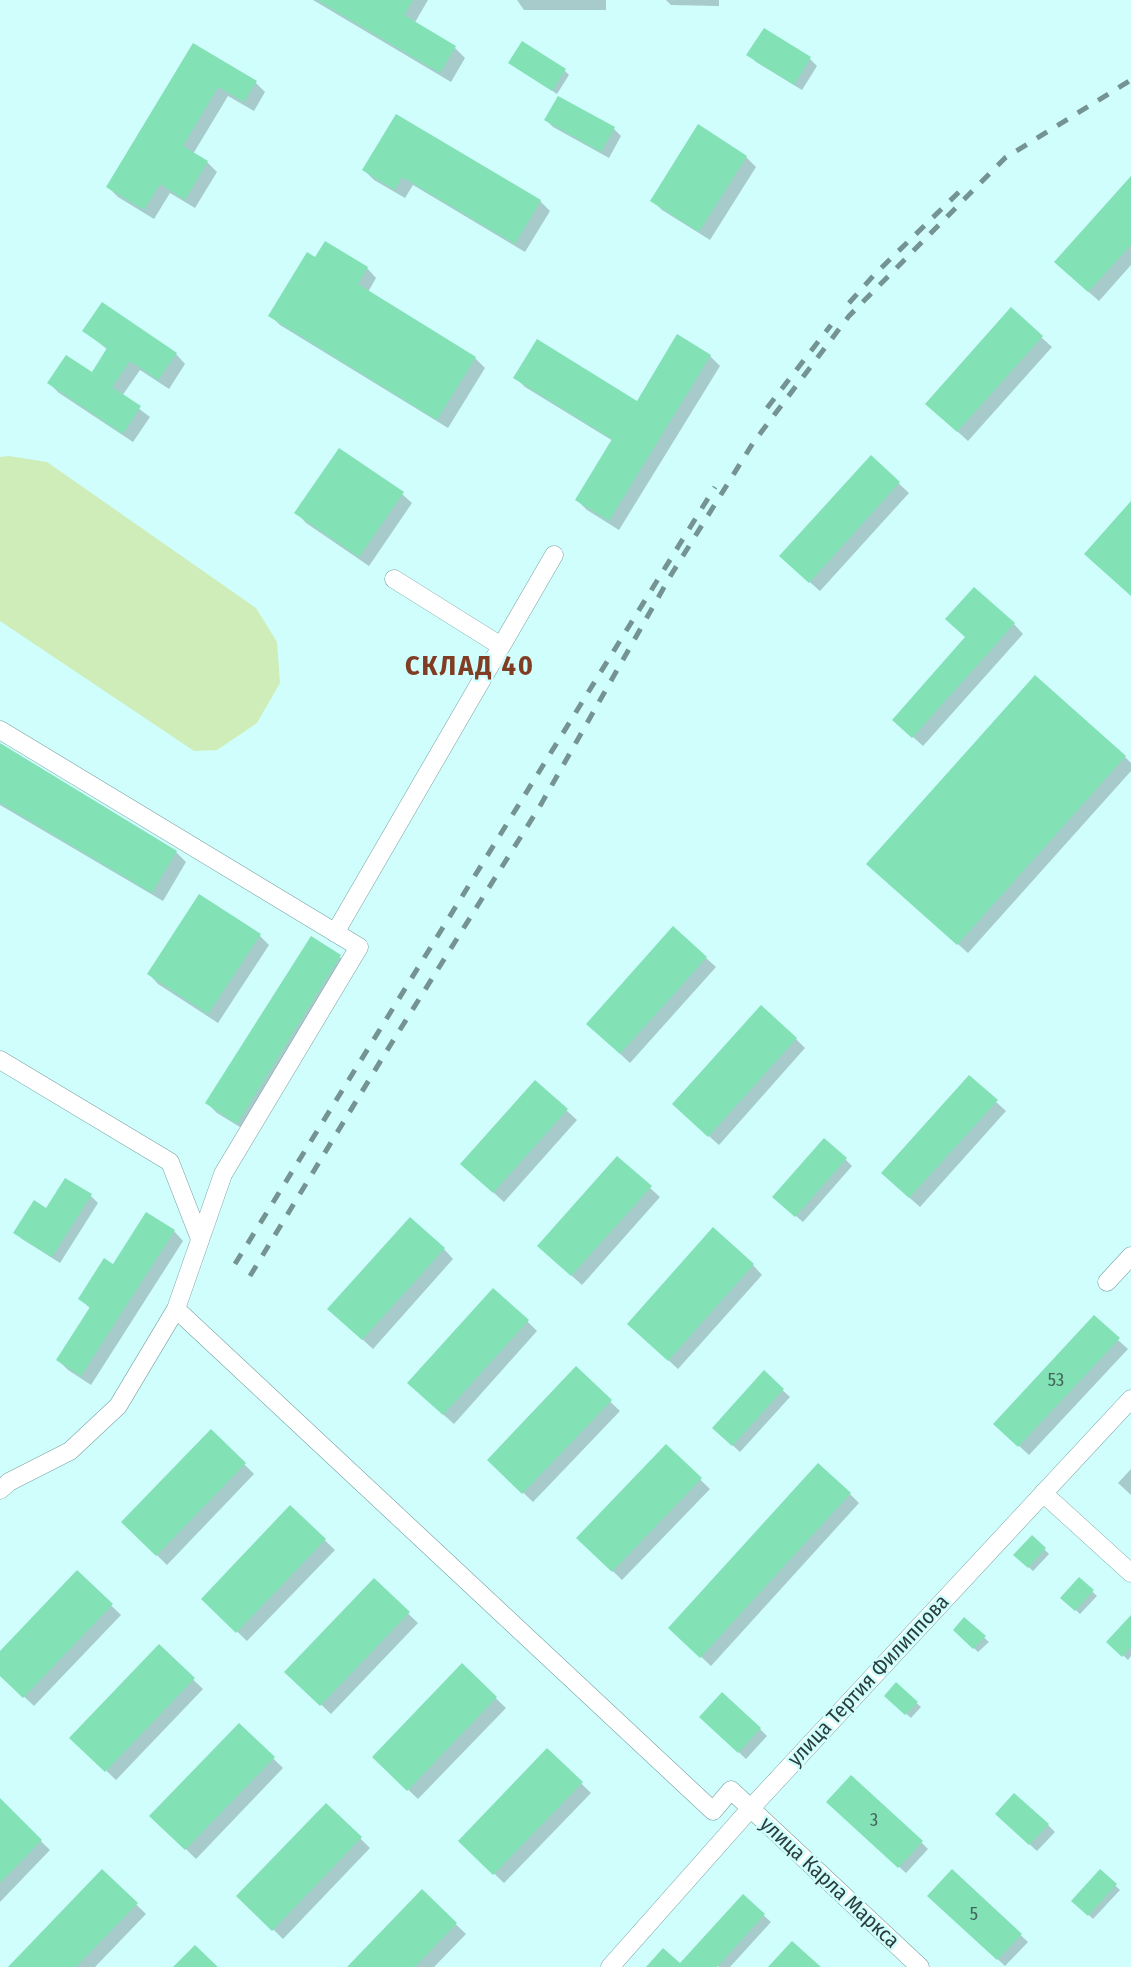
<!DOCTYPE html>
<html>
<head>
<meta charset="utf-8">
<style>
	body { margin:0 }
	canvas { display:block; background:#cffefd }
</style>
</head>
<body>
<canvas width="1131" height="1967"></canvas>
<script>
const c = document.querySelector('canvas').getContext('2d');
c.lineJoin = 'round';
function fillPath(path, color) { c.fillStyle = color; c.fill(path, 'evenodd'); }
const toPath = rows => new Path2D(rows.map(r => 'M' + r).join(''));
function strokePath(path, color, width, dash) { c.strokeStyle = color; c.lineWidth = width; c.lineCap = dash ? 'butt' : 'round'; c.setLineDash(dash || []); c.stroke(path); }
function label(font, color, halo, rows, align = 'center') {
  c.font = font + ' "Fira Sans Condensed",sans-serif'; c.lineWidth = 5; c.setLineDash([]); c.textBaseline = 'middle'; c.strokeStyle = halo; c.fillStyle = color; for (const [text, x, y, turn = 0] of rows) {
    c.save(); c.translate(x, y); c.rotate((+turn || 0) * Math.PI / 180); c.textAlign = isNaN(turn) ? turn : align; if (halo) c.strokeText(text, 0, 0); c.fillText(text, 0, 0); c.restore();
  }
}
fillPath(toPath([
	[9,456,47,462,256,608,277,642,280,683,257,723,217,750,194,751,0,621,0,457]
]), '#ceedb9');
fillPath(toPath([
	[313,0,428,0,414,24,455,48,465,58,451,82],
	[517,0,606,0,606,10,524,10],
	[666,0,719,0,719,6,671,5],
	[194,45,256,83,265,92,254,111,228,96,193,154,207,162,217,172,195,208,170,193,154,219,118,197,108,187],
	[749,55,810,59,817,66,802,90,756,62],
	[515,67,565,71,569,75,557,94],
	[558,98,614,129,621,136,609,158,553,127,546,120],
	[396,116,540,201,550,211,525,252,413,185,405,198,374,180,364,170],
	[746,157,756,167,710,240,662,210,652,200],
	[1131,179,1131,265,1099,301,1066,272],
	[316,260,367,268,376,278,368,292,475,358,485,368,448,428,280,325,270,315],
	[1011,310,1052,347,968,441,937,413],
	[84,331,176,354,185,364,169,389,140,370,122,396,150,417,133,442,59,393,49,383,92,374,108,350],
	[710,356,720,366,619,530,587,510,577,500,613,441,525,387,515,377,637,403],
	[871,458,909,493,820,591,791,566],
	[402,494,412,503,369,566,306,523,297,513],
	[1014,624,1023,634,923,746,904,729],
	[0,755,176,852,186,862,163,901,0,805],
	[1125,757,1131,763,1131,771,968,953,878,873],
	[259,935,269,945,218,1023,158,984,149,974],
	[340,957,349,966,248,1132,217,1113,207,1103],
	[706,958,716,967,630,1063,598,1033],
	[796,1039,805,1048,719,1145,684,1114],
	[535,1082,577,1120,504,1202,472,1173],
	[996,1102,1006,1111,920,1207,893,1183],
	[845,1159,852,1166,803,1222,782,1204],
	[650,1188,660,1197,582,1285,549,1255],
	[91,1196,98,1203,60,1263,22,1239,15,1232,47,1210],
	[174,1231,183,1241,91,1385,68,1370,58,1360,91,1309,80,1299,113,1267],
	[444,1249,453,1259,373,1349,339,1318],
	[753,1265,762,1275,678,1369,639,1333],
	[527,1321,537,1331,454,1424,419,1393],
	[1118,1340,1128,1349,1029,1455,1005,1433],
	[576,1369,620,1411,533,1502,489,1460],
	[764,1373,790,1397,740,1452,714,1428],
	[211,1431,254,1474,167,1565,123,1522],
	[666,1447,710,1489,622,1580,579,1538],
	[1131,1469,1131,1495,1118,1483],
	[850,1494,859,1503,711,1666,680,1637],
	[291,1508,335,1550,247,1641,203,1599],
	[1032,1537,1049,1554,1033,1571,1016,1555],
	[78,1573,121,1615,34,1706,0,1674,0,1653],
	[1079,1579,1097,1596,1080,1614,1063,1598],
	[374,1581,418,1623,331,1714,287,1672],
	[964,1619,989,1642,978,1652,955,1630],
	[1131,1630,1131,1656,1128,1660,1109,1642],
	[159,1647,203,1689,116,1780,72,1738],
	[462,1666,506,1708,418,1799,374,1757],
	[896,1685,921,1707,911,1718,886,1696],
	[709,1724,760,1729,767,1736,746,1759],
	[239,1725,283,1768,196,1859,152,1816],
	[547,1750,591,1793,504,1883,460,1841],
	[3,1804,50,1850,0,1902,0,1807],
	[326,1805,370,1848,283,1939,239,1896],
	[835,1809,921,1842,928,1849,906,1873],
	[1004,1821,1048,1825,1055,1832,1037,1851],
	[102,1871,146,1914,95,1967,20,1967],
	[952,1871,1028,1942,1005,1966,930,1896],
	[1101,1872,1120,1890,1093,1919,1074,1901],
	[422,1892,466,1934,434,1967,350,1967],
	[743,1897,771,1922,730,1967,719,1967,698,1946]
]), '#0003');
fillPath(toPath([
	[317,0,413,0,404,15,456,46,440,73],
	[764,28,811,57,794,85,746,55],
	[522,41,566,69,552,91,508,63],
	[193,43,257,81,244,102,218,87,183,146,208,161,185,200,160,184,144,210,106,187],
	[558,96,615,127,601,152,544,120],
	[396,114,541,200,515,244,402,177,395,190,362,170],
	[698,124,747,156,699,232,650,201],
	[1131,176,1131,245,1088,292,1054,262],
	[325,241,368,267,358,284,476,357,437,420,268,316,307,252,315,257],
	[102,302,177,353,158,380,130,361,112,387,141,406,123,434,47,383,66,355,92,372,107,348,82,331],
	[1011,307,1043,336,957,432,925,404],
	[677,334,711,355,609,521,575,500,612,439,513,378,537,339,637,401],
	[339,448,404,492,359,557,294,513],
	[871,455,900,482,809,583,779,556],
	[1131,501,1131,596,1084,554],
	[974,587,1015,623,912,738,892,720,965,637,945,619],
	[1035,675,1126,756,957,945,866,864],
	[0,743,177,851,152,893,0,803],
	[199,894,261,934,208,1014,147,974],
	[673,926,707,957,620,1054,586,1024],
	[311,936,341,955,237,1124,205,1103],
	[761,1005,797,1038,708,1137,672,1104],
	[969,1075,998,1100,909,1198,881,1173],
	[535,1080,568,1109,493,1193,460,1164],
	[824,1138,847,1158,795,1217,772,1197],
	[617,1156,652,1186,571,1276,537,1246],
	[65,1178,92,1194,52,1257,13,1233,34,1200,46,1208],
	[146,1212,175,1230,81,1376,56,1360,90,1307,78,1299,104,1258,113,1264],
	[410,1217,445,1248,362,1340,327,1309],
	[713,1227,754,1264,668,1361,627,1324],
	[493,1288,529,1320,443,1415,407,1383],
	[1094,1315,1120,1338,1018,1447,993,1424],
	[576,1366,612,1400,522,1494,487,1460],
	[764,1370,784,1389,732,1446,712,1428],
	[211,1429,246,1463,156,1556,121,1522],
	[666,1444,702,1478,612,1572,576,1538],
	[818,1463,851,1493,700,1658,668,1628],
	[290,1505,326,1539,236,1633,201,1599],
	[1032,1535,1046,1548,1028,1568,1013,1555],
	[77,1570,113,1604,23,1698,0,1676,0,1651],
	[1079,1577,1094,1590,1075,1611,1060,1598],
	[374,1578,410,1612,320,1706,284,1672],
	[1131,1615,1131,1647,1122,1657,1106,1642],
	[964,1617,986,1636,973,1649,953,1630],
	[159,1644,195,1678,105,1772,69,1738],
	[462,1663,497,1697,407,1791,372,1757],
	[896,1682,918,1702,905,1715,884,1696],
	[722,1692,761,1728,738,1753,699,1717],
	[239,1723,275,1757,185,1850,149,1816],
	[547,1748,583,1782,493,1875,458,1841],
	[851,1775,923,1841,898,1868,826,1802],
	[1014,1793,1049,1824,1029,1845,995,1814],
	[0,1798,42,1840,0,1883],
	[326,1803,362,1837,272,1931,236,1896],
	[102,1869,138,1903,76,1967,8,1967],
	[952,1869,1022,1934,997,1960,927,1896],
	[1100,1869,1117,1884,1088,1916,1071,1901],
	[422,1889,457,1923,415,1967,347,1967],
	[743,1894,765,1914,717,1967,646,1967,663,1948,680,1963],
	[792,1941,821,1967,768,1967],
	[195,1945,218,1967,173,1967]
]), '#83e1b6');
const minor = toPath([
	[394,579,501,646],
	[0,730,359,947,223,1174,176,1309],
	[335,933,554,555],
	[0,1060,170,1162,200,1239],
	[1107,1282,1131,1256],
	[0,1490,9,1482,70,1451,118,1406,176,1309,713,1811,731,1790,920,1967],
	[1043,1493,1131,1573],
	[610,1967,750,1809,1131,1399]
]);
strokePath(minor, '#76a2a1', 19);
strokePath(minor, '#fff', 18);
strokePath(toPath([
	[849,303,874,275,962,189],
	[767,408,831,325],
	[235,1264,715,487],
	[250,1276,386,1052,540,806,671,575,753,443,849,316,1005,158,1131,80]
]), '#749392', 5, [12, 12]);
label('18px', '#40665a', null, [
	["53",1056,1381],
	["3",874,1821],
	["5",974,1915]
]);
label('21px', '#2a3d3c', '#cffefd', [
	["улица Тертия Филиппова",869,1681,-47],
	["улица Карла Маркса",829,1883,43]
]);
c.letterSpacing = '2px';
label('bold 28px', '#803d24', '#cffefd', [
	["СКЛАД 40",470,667]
]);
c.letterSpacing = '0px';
</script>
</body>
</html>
